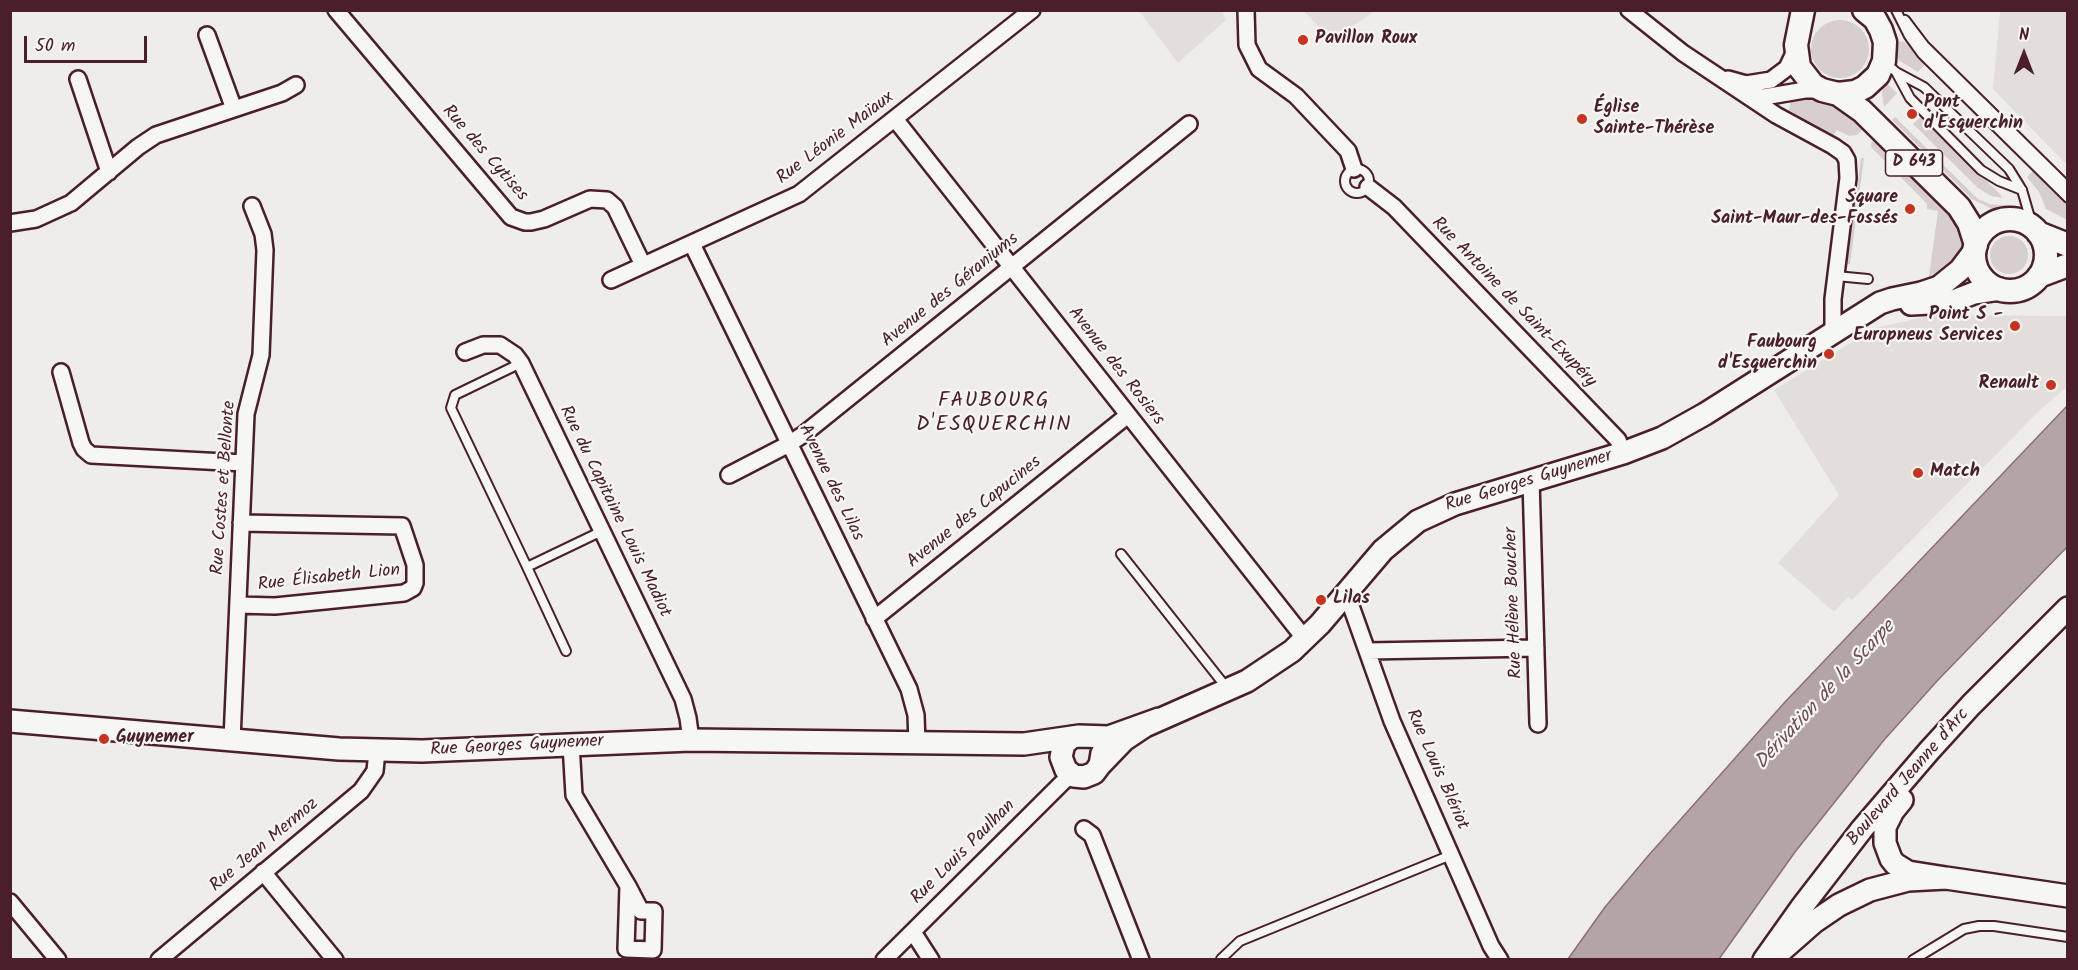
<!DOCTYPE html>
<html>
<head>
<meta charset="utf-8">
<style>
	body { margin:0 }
	#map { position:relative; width:2078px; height:970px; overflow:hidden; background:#efedea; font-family:Kalam,sans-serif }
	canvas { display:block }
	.frame { position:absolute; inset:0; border:12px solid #4a1f2b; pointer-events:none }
	.north { position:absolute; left:1994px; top:24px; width:60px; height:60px; -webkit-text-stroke:4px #f6f6f2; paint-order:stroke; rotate:0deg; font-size:16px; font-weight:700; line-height:24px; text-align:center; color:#4a1f2b }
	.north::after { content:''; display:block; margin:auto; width:21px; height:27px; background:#4a1f2b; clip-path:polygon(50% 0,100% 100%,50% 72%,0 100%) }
	.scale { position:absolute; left:24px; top:36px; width:123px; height:27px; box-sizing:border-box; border:3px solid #4a1f2b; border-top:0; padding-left:8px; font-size:18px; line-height:21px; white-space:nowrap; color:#4a1f2b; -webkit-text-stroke:4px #f6f6f2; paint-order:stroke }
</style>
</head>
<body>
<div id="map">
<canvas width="2078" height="970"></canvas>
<div class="frame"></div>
<div class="north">N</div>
<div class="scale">50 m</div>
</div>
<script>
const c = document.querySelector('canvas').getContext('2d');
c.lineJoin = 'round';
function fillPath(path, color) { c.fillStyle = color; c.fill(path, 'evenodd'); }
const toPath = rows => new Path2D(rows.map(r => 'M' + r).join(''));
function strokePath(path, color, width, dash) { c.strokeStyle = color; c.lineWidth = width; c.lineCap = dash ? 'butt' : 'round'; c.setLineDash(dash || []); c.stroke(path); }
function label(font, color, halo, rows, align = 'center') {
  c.font = font + ' Kalam,sans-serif'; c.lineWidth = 4.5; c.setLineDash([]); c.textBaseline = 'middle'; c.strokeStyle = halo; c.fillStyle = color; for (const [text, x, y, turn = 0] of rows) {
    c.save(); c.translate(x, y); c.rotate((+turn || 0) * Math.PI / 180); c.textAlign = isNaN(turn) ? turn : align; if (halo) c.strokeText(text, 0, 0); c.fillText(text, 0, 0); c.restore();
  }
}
fillPath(toPath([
	[1139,11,1222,11,1226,20,1178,63],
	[1304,11,1374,11,1332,41],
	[2000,11,2067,11,2067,165,1993,89],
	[1933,315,2067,316,2067,387,2042,408,1852,600,1848,597,1834,612,1778,563,1839,495,1774,390,1875,328]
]), '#e3dedc');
fillPath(toPath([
	'1811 49a29 29 0 1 1 58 0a29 29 0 1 1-58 0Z',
	[1901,41,1908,43,1925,64,1918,72,1900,61,1896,56,1895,44],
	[1885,82,1897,93,1884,107,1882,93],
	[1812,97,1841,105,1868,124,1857,135,1849,136,1837,130,1832,137,1789,110,1791,101,1796,99],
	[1895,117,1978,199,1990,204,2017,206,2018,211,1992,209,1972,199,1892,120],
	[1921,117,2001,195,2002,198,1991,196,1978,188,1913,124],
	[1879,135,1960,216,1965,229,1966,244,1963,252,1957,261,1936,283,1924,288,1881,297,1859,306,1859,301,1866,300,1875,293,1928,283,1938,211,1927,209,1927,204,1871,147,1871,143],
	[1861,158,1864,158,1850,264,1847,264],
	[2033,171,2067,204,2067,220,2046,209,2039,192,2027,177],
	'1990 255a19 19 0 1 1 38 0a19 19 0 1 1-38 0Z'
]), '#d7cfce');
const water = toPath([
	[2067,406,2067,547,1938,680,1884,740,1795,852,1719,959,1568,959,1605,907,1648,856,1785,702,2067,406]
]);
fillPath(water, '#b4a4a5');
strokePath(water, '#8a6f74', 1.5);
const lane = toPath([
	[1896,10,1909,36,1922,54,2068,198],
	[1905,20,1924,45,2068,187],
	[1887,64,1896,72,1924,87,2009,169,2022,190,2033,228],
	[1896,72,1910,98,1981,170,1999,181,2022,190],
	'1345 181a12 12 0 1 1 24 0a12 12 0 1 1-24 0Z',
	[1836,276,1868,279],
	[521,363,455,395,451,408,527,567],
	[1121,554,1226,687],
	[566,651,527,567,602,531],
	[1221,959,1240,941,1451,855],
	[1913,960,1964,929,1979,926,1994,926,2068,937]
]);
const street = toPath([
	[336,10,511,217,525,222,531,222,544,219,590,199,607,200,615,207,643,265],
	[1246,10,1247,45,1259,69,1296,96,1348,151,1354,169],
	[1629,10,1683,53,1746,95,1764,97,1805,90,1822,90],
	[207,35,234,109],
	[78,79,109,172],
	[1728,79,1746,84,1771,80,1787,68,1795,51],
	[1746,95,1776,115,1833,146,1843,153,1847,160,1848,178,1833,299,1833,332],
	[895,119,1305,639],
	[1368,187,1394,207,1618,440,1623,453],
	[10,223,36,219,71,203,138,147,156,135,282,93,296,85],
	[692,244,909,689,916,715,917,743],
	[611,280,799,194,1032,10],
	[465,352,483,345,500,345,515,355,521,363,683,699,688,718,691,740],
	[61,372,81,443,84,449,91,455,244,463],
	[729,475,789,444,804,434,1189,124],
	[1531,480,1538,724],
	[1346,592,1392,721,1491,946,1500,960],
	[238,605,275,606,404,593,413,588,415,583,415,565,402,526,241,523],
	[874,619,1128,415],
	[1367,651,1536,648],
	[232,740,246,414,261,355,265,250,263,234,252,206],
	[571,744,574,795,628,886,641,911,654,911,653,950,626,949,628,886],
	[1084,829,1092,835,1141,960],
	[263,872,335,960],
	[10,902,58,960],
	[913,932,931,960],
	[159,960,361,791,375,771,377,751],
	[884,960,1071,774]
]);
const secondary = toPath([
	[1911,304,1951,302,1974,293,2000,289],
	[10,721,339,749,422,751,691,740,1024,744,1079,736,1109,737,1159,719],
	[1072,737,1064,744,1061,757,1066,770,1074,776,1084,777,1094,773,1100,765,1102,753],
	[1100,765,1124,740,1145,726,1247,681,1292,651,1320,624,1383,550,1418,521,1455,504,1623,453,1662,438,1705,414,1880,303,1892,299,1921,293,1939,287,1960,270,1975,250],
	[1902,800,1893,811,1885,827,1885,843,1891,859,1895,864,1908,872,1946,878],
	[1781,951,1814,922,1839,905,1870,890,1908,880,1946,878,2068,896],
	[1764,960,1801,908,1862,829,1929,751,1971,705,2068,608]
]);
const primary = toPath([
	[1803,10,1796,45,1799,67,1813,85,1822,90,1838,94,1855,92,1865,87,1878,75,1884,61,1885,42,1881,30,1875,19,1864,10],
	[1838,94,1862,111,1959,207,1969,223,1976,245],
	'1974 255a36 36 0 1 1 72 0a36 36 0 1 1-72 0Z',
	[2038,233,2068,245],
	[2039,276,2068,265]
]);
strokePath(lane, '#4a1f2b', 12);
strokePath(street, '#4a1f2b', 20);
strokePath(secondary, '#4a1f2b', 26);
strokePath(primary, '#4a1f2b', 27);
strokePath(lane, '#f6f6f2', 8);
strokePath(street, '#f6f6f2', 15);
strokePath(secondary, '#f6f6f2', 21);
strokePath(primary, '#f6f6f2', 22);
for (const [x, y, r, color] of [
	[1303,40,6,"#c8321e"],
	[1912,114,6,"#c8321e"],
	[1582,119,6,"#c8321e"],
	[1910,209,6,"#c8321e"],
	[2015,326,6,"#c8321e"],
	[1829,354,6,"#c8321e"],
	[2051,385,6,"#c8321e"],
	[1918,473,6,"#c8321e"],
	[1321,600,6,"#c8321e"],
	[104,739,6,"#c8321e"]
]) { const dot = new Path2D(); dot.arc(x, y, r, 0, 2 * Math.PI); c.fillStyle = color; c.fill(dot); strokePath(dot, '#f6f6f2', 2); }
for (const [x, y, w] of [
	[1914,163,57]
]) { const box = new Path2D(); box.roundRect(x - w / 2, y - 13, w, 26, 4.5); c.fillStyle = '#f6f6f2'; c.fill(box); strokePath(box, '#4a1f2b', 1.5); }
label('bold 16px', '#4a1f2b', null, [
	["D 643",1914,163]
]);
label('bold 18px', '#4a1f2b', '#f6f6f2', [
	["Pavillon Roux",1315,40],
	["Pont",1924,104],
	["d'Esquerchin",1924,125],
	["Église",1594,109],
	["Sainte-Thérèse",1594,130],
	["Square",1898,199,"right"],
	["Saint-Maur-des-Fossés",1898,220,"right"],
	["Point S -",2003,316,"right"],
	["Europneus Services",2003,337,"right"],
	["Faubourg",1817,344,"right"],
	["d'Esquerchin",1817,365,"right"],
	["Renault",2039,385,"right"],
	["Match",1930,473],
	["Lilas",1333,600],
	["Guynemer",116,739]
], 'left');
label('18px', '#4a1f2b', '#f6f6f2', [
	["Rue Léonie Maïaux",836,139,-37],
	["Rue des Cytises",484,154,49],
	["Avenue des Géraniums",951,291,-39],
	["Rue Antoine de Saint-Exupéry",1513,303,46],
	["Avenue des Rosiers",1115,367,52],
	["Rue Georges Guynemer",1529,482,-17],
	["Avenue des Lilas",830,483,64],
	["Rue Costes et Bellonte",225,488,-86],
	["Rue du Capitaine Louis Madiot",614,512,64],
	["Avenue des Capucines",975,513,-39],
	["Rue Élisabeth Lion",329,579,-6],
	["Rue Hélène Boucher",1515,603,-92],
	["Rue Georges Guynemer",517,747,-3],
	["Rue Louis Blériot",1436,770,66],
	["Boulevard Jeanne d'Arc",1909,778,-49],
	["Rue Jean Mermoz",265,846,-40],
	["Rue Louis Paulhan",964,853,-45]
]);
label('italic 20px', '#6f4e56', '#f6f6f2', [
	["Dérivation de la Scarpe",1826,696,-47]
]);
c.letterSpacing = '1.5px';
label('21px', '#4a1f2b', '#f6f6f2', [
	["FAUBOURG",994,402],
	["D'ESQUERCHIN",994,426]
]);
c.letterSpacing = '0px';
</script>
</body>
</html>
